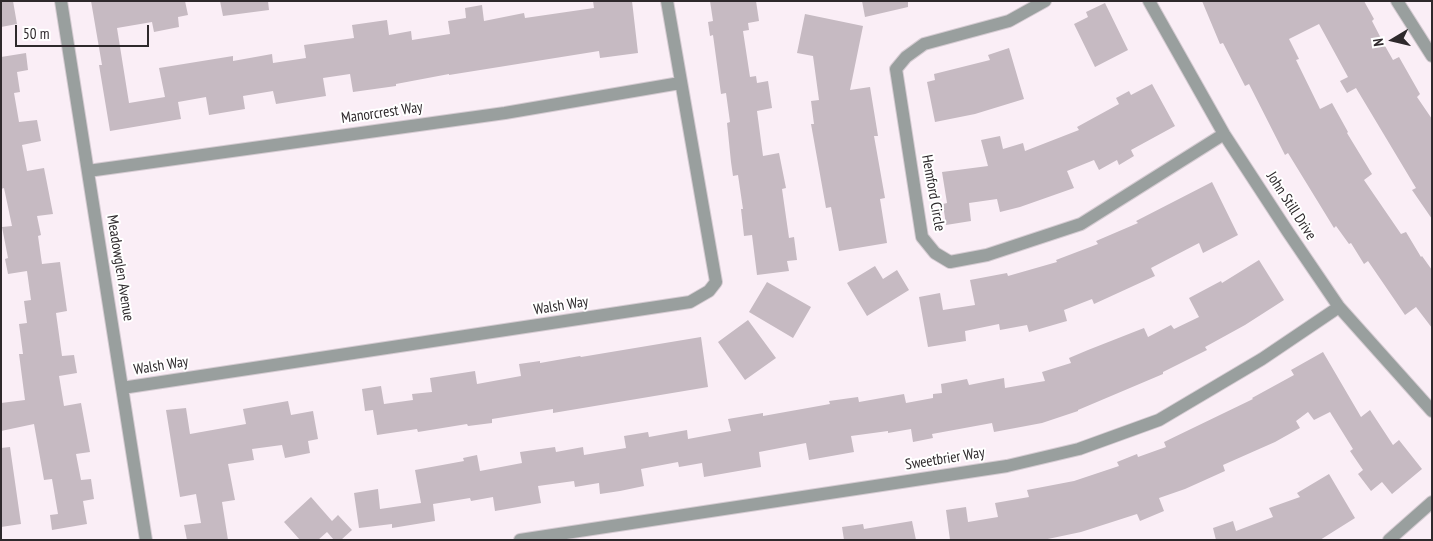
<!DOCTYPE html>
<html>
<head>
<meta charset="utf-8">
<style>
	body { margin:0 }
	#map { position:relative; width:1433px; height:541px; overflow:hidden; background:#faeef6; font-family:"PT Sans Narrow",sans-serif }
	canvas { display:block }
	.frame { position:absolute; inset:0; border:2px solid #2e292c; pointer-events:none }
	.north { position:absolute; left:1368px; top:15px; width:50px; height:50px; -webkit-text-stroke:4px #fff; paint-order:stroke; rotate:261deg; font-size:14px; font-weight:700; line-height:20px; text-align:center; color:#2e292c }
	.north::after { content:''; display:block; margin:auto; width:18px; height:22px; background:#2e292c; clip-path:polygon(50% 0,100% 100%,50% 72%,0 100%) }
	.scale { position:absolute; left:15px; top:25px; width:134px; height:22px; box-sizing:border-box; border:2px solid #2e292c; border-top:0; padding-left:6px; font-size:15px; line-height:18px; white-space:nowrap; color:#2e292c; -webkit-text-stroke:4px #fff; paint-order:stroke }
</style>
</head>
<body>
<div id="map">
<canvas width="1433" height="541"></canvas>
<div class="frame"></div>
<div class="north">N</div>
<div class="scale">50 m</div>
</div>
<script>
const c = document.querySelector('canvas').getContext('2d');
c.lineJoin = 'round';
function fillPath(path, color) { c.fillStyle = color; c.fill(path, 'evenodd'); }
const toPath = rows => new Path2D(rows.map(r => 'M' + r).join(''));
function strokePath(path, color, width, dash) { c.strokeStyle = color; c.lineWidth = width; c.lineCap = dash ? 'butt' : 'round'; c.setLineDash(dash || []); c.stroke(path); }
function label(font, color, halo, rows, align = 'center') {
  c.font = font + ' "PT Sans Narrow",sans-serif'; c.lineWidth = 4; c.setLineDash([]); c.textBaseline = 'middle'; c.strokeStyle = halo; c.fillStyle = color; for (const [text, x, y, turn = 0] of rows) {
    c.save(); c.translate(x, y); c.rotate((+turn || 0) * Math.PI / 180); c.textAlign = isNaN(turn) ? turn : align; if (halo) c.strokeText(text, 0, 0); c.fillText(text, 0, 0); c.restore();
  }
}
fillPath(toPath([
	[1,1,13,1,17,24,1,27],
	[91,1,185,1,188,15,178,17,179,27,154,32,152,22,117,28,129,103,165,97,159,68,233,56,233,61,272,54,273,63,306,58,304,45,354,38,352,25,387,20,389,35,411,31,412,40,450,34,448,21,466,18,465,8,482,5,484,21,524,13,525,18,594,8,593,1,632,1,638,53,600,58,599,51,449,75,449,74,396,84,396,86,353,92,350,74,323,78,326,96,276,104,273,91,243,96,245,109,209,115,206,97,178,102,181,119,110,131,99,65,102,65],
	[220,1,268,1,269,10,223,16],
	[710,1,756,1,759,21,748,23,749,30,743,31,750,77,756,76,757,83,768,81,772,108,757,111,763,156,779,153,786,188,782,189,789,238,794,237,797,260,787,261,789,271,757,275,752,235,744,236,741,209,743,209,738,175,733,176,731,162,727,123,730,122,726,93,721,94,713,35,710,36,708,22,713,21],
	[862,1,908,1,908,7,865,17],
	[1202,1,1364,1,1374,19,1372,21,1385,46,1393,60,1399,57,1420,94,1417,97,1432,119,1432,219,1412,190,1416,188,1356,88,1347,93,1340,81,1348,77,1319,24,1289,39,1299,59,1296,60,1320,109,1332,103,1348,132,1347,133,1372,174,1364,180,1401,234,1406,232,1421,257,1422,256,1432,270,1432,328,1416,307,1405,315,1368,261,1364,264,1351,243,1349,244,1336,226,1334,228,1288,153,1285,155,1249,84,1245,86,1223,43,1220,44],
	[1105,3,1128,50,1095,67,1074,24,1088,17,1086,12],
	[805,14,863,26,850,90,870,87,878,136,874,136,885,198,880,199,887,243,839,251,831,207,826,208,811,124,814,124,811,101,819,100,813,56,797,53],
	[1009,48,1024,99,975,114,935,122,927,82,935,80,934,74,990,60,988,55],
	[26,53,28,70,17,72,20,92,14,93,19,122,37,120,41,141,22,145,27,171,44,168,53,214,37,216,41,235,38,236,42,264,60,262,67,311,56,313,62,356,74,355,77,373,59,376,64,406,81,403,90,452,76,454,81,480,91,479,94,499,83,501,87,524,52,530,50,515,58,514,52,479,44,480,34,424,1,431,1,403,25,400,19,354,23,354,19,324,27,323,24,301,31,300,27,271,8,274,5,259,8,258,2,227,12,226,4,188,1,189,1,57],
	[1152,84,1175,126,1131,150,1134,156,1119,165,1117,160,1099,170,1094,160,1067,171,1074,188,1020,207,1000,212,997,199,969,203,971,221,946,225,943,204,947,203,942,172,988,166,981,140,1000,136,1003,149,1023,143,1025,151,1079,130,1077,127,1119,104,1116,98,1129,91,1131,95],
	[1212,182,1238,235,1203,253,1199,243,1151,268,1155,276,1094,304,1092,299,1064,310,1067,321,1029,332,1027,325,1000,330,999,324,965,331,966,341,928,347,919,297,940,293,943,310,975,305,970,280,1007,273,1008,276,1057,262,1056,260,1098,244,1096,241,1138,223,1136,221],
	[1259,260,1284,300,1245,325,1205,347,1207,350,1163,372,1163,374,1078,410,1078,411,1042,423,994,432,992,423,932,434,933,438,913,442,911,429,888,433,888,431,851,436,854,452,809,460,806,443,759,452,761,467,704,477,702,463,679,467,678,462,641,469,644,486,620,491,600,494,599,483,575,487,574,481,538,486,541,503,495,511,493,497,471,501,470,498,433,504,435,521,392,528,392,524,359,528,354,493,378,489,380,509,421,503,415,470,464,461,463,458,477,455,480,471,522,463,520,452,555,447,556,452,583,447,584,455,626,448,624,436,648,432,649,437,687,430,688,439,731,431,728,419,763,413,763,416,830,404,829,401,858,397,859,402,904,394,906,403,933,398,933,394,942,393,941,384,967,379,969,385,1004,378,1005,388,1045,381,1042,372,1071,363,1069,358,1088,350,1144,328,1148,337,1171,325,1174,329,1199,317,1189,298,1221,281,1222,283],
	[875,266,883,279,897,270,909,290,867,316,847,283],
	[767,282,811,307,793,338,749,312],
	[748,320,776,358,745,380,718,342],
	[701,337,708,387,553,413,553,409,492,419,492,423,468,426,467,424,418,432,417,429,377,435,373,410,365,411,362,389,381,386,384,404,413,400,412,394,432,392,430,378,475,371,477,384,521,376,519,364,540,361,540,363,580,356,581,357],
	[1323,352,1361,417,1370,410,1393,445,1399,440,1422,469,1392,494,1382,482,1371,491,1358,474,1363,470,1350,451,1353,449,1330,412,1314,420,1308,412,1296,421,1300,428,1275,442,1223,465,1225,471,1185,489,1159,498,1164,511,1140,521,1137,514,1081,532,1043,540,950,540,946,510,966,507,968,522,998,517,995,503,1029,497,1027,490,1074,481,1119,466,1117,462,1137,454,1138,457,1166,447,1164,442,1253,399,1252,398,1294,375,1291,370],
	[288,401,291,415,313,411,318,439,308,441,310,453,285,458,282,445,252,449,254,460,228,464,235,500,222,502,228,540,187,540,184,525,201,523,196,494,180,497,166,410,186,408,190,434,246,424,243,409],
	[10,447,21,524,1,527,1,448],
	[1329,474,1355,518,1320,540,1216,540,1213,528,1233,521,1236,531,1273,517,1269,508,1300,497,1297,493],
	[311,497,332,521,338,515,352,530,341,540,334,540,327,532,318,540,300,540,284,522],
	[912,521,916,540,844,540,842,527,863,524,864,529]
]), '#c6bac2');
const minor = toPath([
	[61,1,146,540],
	[1045,1,1009,21,924,44,906,57,896,69,922,237,935,253,950,262,987,255,1081,224,1224,134],
	[1149,1,1224,134,1288,232,1339,307,1432,411],
	[1397,1,1432,56],
	[88,171,505,113,680,83],
	[122,388,690,302,709,291,716,282,667,1],
	[520,540,1007,466,1079,449,1159,420,1262,359,1339,307],
	[1389,540,1432,502]
]);
strokePath(minor, '#d5cbd2', 14);
strokePath(minor, '#999f9e', 12);
label('15px', '#2e292c', '#fff', [
	["Manorcrest Way",382,113,-8],
	["Hemford Circle",933,193,80],
	["John Still Drive",1291,206,57],
	["Meadowglen Avenue",120,268,81],
	["Walsh Way",561,306,-9],
	["Walsh Way",161,366,-9],
	["Sweetbrier Way",945,459,-9]
]);
</script>
</body>
</html>
